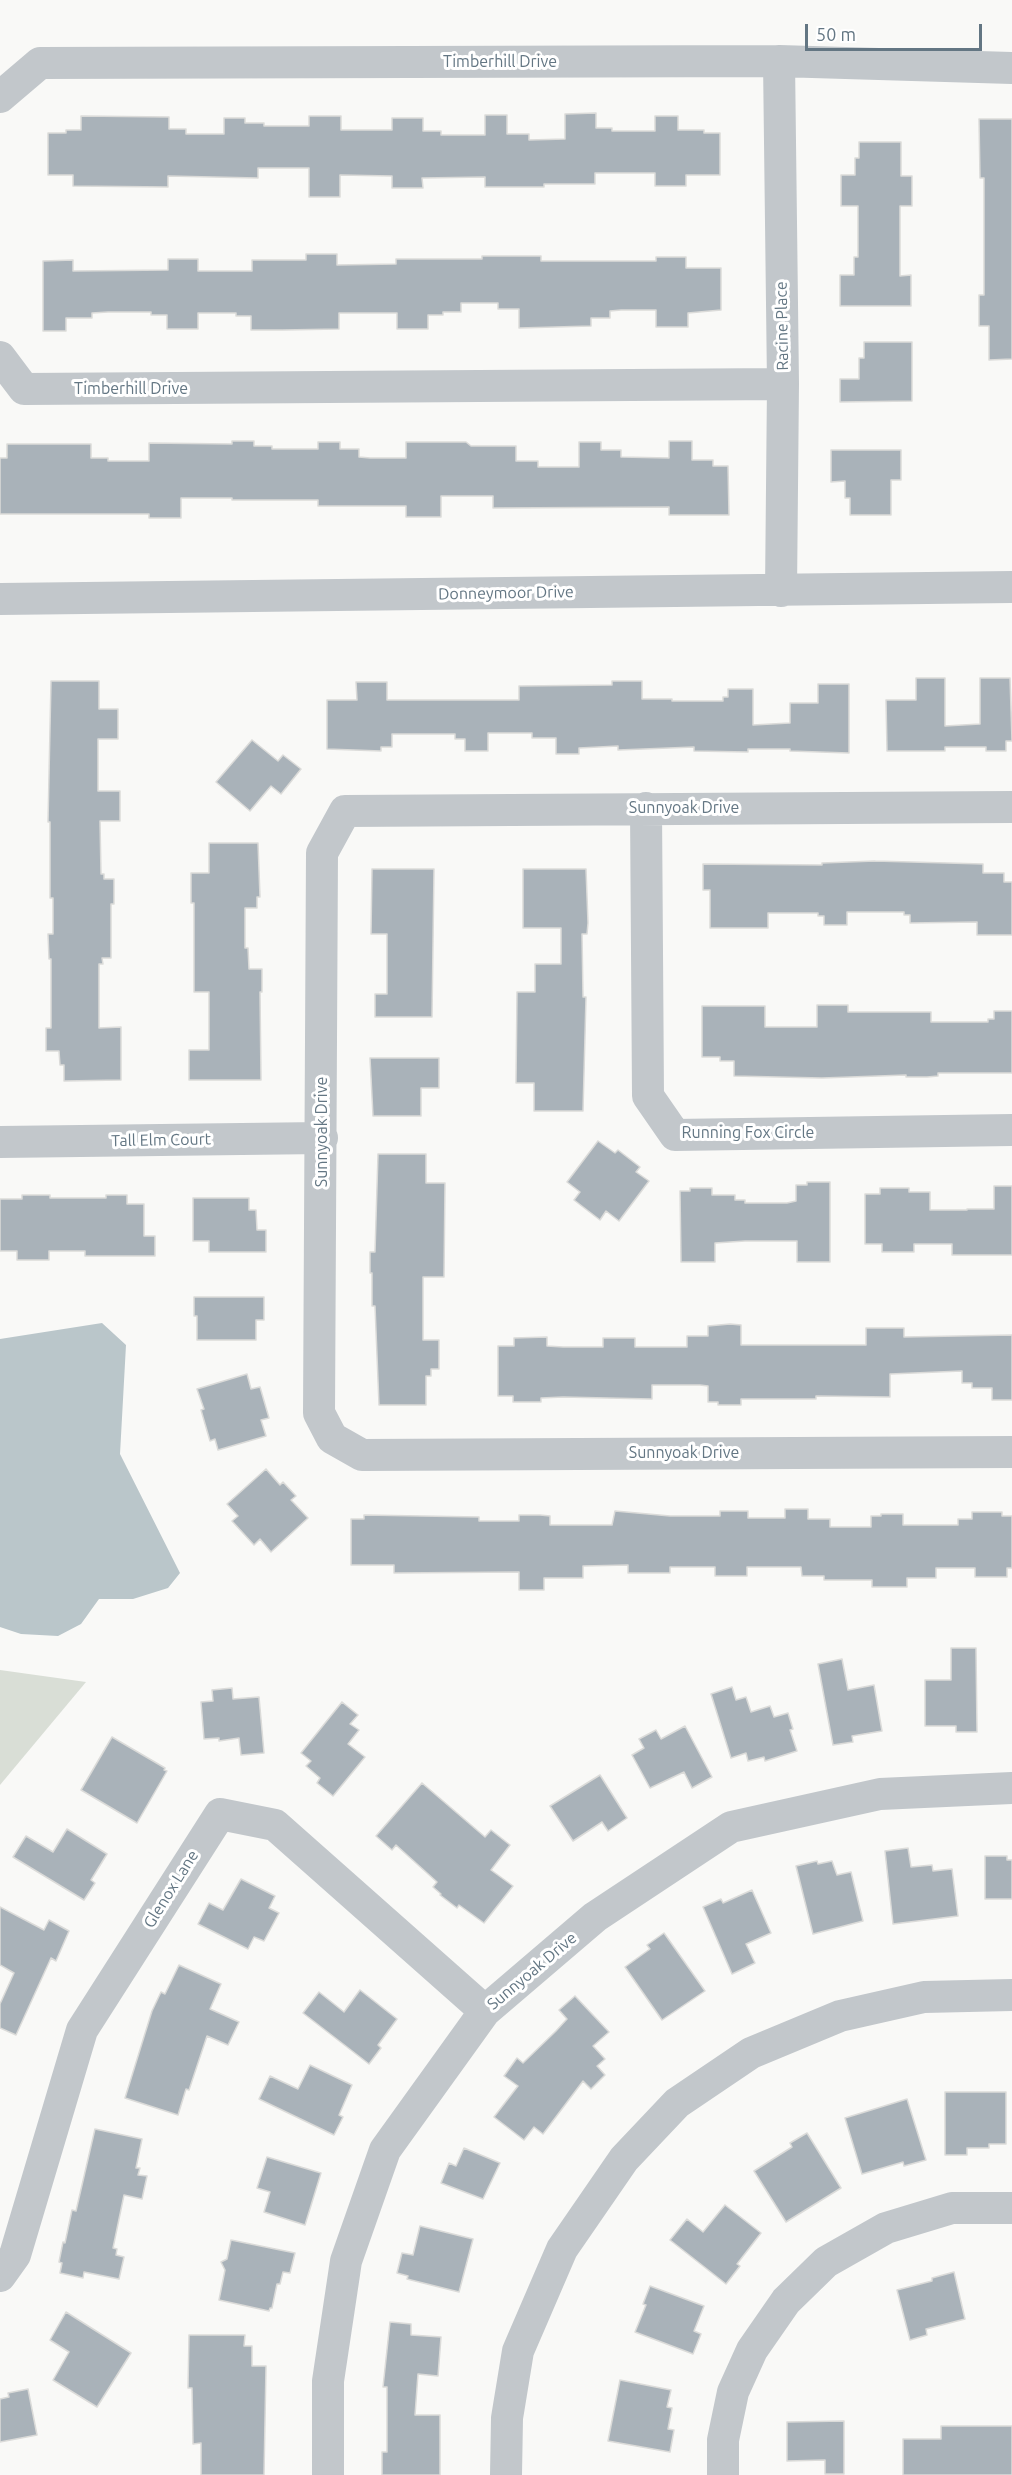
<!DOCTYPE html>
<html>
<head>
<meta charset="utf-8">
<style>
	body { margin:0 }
	#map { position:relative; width:1012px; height:2475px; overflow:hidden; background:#f9f9f7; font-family:Ubuntu,sans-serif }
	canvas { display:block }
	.scale { position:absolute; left:805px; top:24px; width:177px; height:27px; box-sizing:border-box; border:3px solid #637683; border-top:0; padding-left:8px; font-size:18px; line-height:21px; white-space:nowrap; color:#637683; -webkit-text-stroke:4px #fff; paint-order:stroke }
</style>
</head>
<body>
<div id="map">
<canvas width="1012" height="2475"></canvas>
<div class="scale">50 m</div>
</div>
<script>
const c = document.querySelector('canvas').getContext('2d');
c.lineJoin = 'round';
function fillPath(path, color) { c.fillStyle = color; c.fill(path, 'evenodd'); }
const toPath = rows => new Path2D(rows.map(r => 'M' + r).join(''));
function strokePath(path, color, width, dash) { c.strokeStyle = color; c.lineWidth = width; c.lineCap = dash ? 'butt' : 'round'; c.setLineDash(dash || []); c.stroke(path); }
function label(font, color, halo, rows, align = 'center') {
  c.font = font + ' Ubuntu,sans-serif'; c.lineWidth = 6; c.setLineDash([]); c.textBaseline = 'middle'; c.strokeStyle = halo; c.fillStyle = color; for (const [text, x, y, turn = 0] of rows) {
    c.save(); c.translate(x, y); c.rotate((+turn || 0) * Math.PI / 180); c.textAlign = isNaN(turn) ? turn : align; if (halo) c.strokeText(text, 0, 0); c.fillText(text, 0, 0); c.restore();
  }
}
fillPath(toPath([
	[0,1670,86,1682,0,1785]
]), '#d9ded6');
fillPath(toPath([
	[102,1323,126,1345,120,1454,180,1573,168,1588,133,1599,99,1599,81,1624,58,1636,21,1634,0,1627,0,1339]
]), '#bac6ca');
const building = toPath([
	[596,113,596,128,612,128,612,131,655,131,655,116,678,116,678,130,704,130,704,133,720,133,720,175,686,175,686,186,655,186,655,173,595,173,595,184,544,184,544,187,485,187,485,177,422,178,423,188,392,188,392,176,340,175,340,197,309,197,309,168,258,168,258,178,168,176,168,187,73,186,73,175,48,175,48,133,66,133,66,130,81,130,81,116,169,117,169,129,186,129,186,134,224,134,224,118,245,118,245,123,264,123,264,126,309,126,309,116,341,116,341,130,392,130,392,118,423,118,423,131,441,131,441,135,485,135,485,115,507,115,507,134,529,134,529,140,565,139,565,114,596,113],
	[979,119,1012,119,1012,359,989,360,989,326,979,326,979,295,984,295,984,178,980,178,979,119],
	[859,142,901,142,901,176,912,176,912,206,900,206,900,276,911,275,911,306,840,306,840,275,854,275,854,257,858,257,858,206,841,206,841,175,855,175,855,158,859,158,859,142],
	[306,254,337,254,337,265,396,264,396,259,482,259,482,256,541,256,541,261,656,261,656,257,686,257,686,268,721,268,721,310,688,313,688,327,656,327,656,310,621,310,610,311,610,318,591,318,591,326,519,328,519,309,498,309,498,303,461,303,461,312,443,312,443,315,428,315,428,329,397,329,397,313,339,313,339,329,282,330,251,330,251,316,236,316,236,313,198,313,198,329,167,329,167,315,151,315,151,312,108,312,92,313,92,318,66,318,66,331,43,331,43,261,73,260,73,271,168,270,168,259,198,259,198,271,252,271,252,260,306,260,306,254],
	[864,342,912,342,912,401,840,402,840,379,859,379,859,358,864,358,864,342],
	[232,441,254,441,254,446,272,446,272,449,318,449,318,442,340,442,340,449,359,449,359,457,370,458,406,458,406,442,466,442,471,446,516,446,516,461,538,461,538,467,579,467,579,442,601,442,601,450,621,450,621,457,669,458,669,441,692,441,692,460,713,460,713,466,728,466,729,515,669,515,669,507,493,508,493,496,441,496,441,517,406,517,406,506,318,506,318,500,232,500,232,498,181,498,181,518,149,518,149,514,0,514,0,458,7,458,7,444,91,444,91,458,108,458,108,461,149,461,149,443,232,444,232,441],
	[831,450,901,450,901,480,891,480,891,515,850,515,850,498,845,498,845,481,831,482,831,450],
	[916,678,945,678,945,726,980,724,980,678,1010,678,1012,741,1006,741,1006,751,986,751,986,747,945,747,945,751,887,751,886,700,916,700,916,678],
	[51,681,99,681,99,709,118,709,118,739,98,739,98,791,120,791,120,821,100,821,101,874,104,874,104,879,114,879,114,904,111,904,111,958,102,958,103,964,99,964,99,1028,121,1027,121,1080,64,1081,64,1065,60,1065,59,1051,46,1051,46,1028,51,1028,51,959,49,959,48,934,53,934,53,898,50,898,50,822,48,822,51,681],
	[612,681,642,681,642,699,672,699,672,701,723,701,723,697,728,697,728,689,753,689,753,725,790,723,790,703,818,703,818,684,849,684,849,753,790,751,790,749,748,749,748,752,694,751,694,747,618,750,618,746,579,748,579,754,556,754,556,738,532,738,532,733,488,733,488,751,465,751,465,739,455,739,455,734,392,734,392,747,381,747,381,751,327,749,327,700,357,700,356,682,387,682,387,700,519,700,519,686,612,685,612,681],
	[252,740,278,761,283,755,301,769,281,794,271,786,250,811,216,782,252,740],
	[209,843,258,843,260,897,257,897,257,908,245,908,245,948,248,948,249,969,262,969,262,992,260,992,261,1080,189,1080,189,1050,209,1050,209,992,194,992,194,903,191,903,191,873,209,873,209,843],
	[875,861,983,864,983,873,1004,873,1004,882,1012,882,1012,935,977,935,977,922,910,923,910,915,904,915,904,912,847,912,847,925,824,925,824,916,818,916,818,913,768,913,768,928,710,928,710,890,703,890,703,864,822,865,822,863,875,861],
	[372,869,434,869,432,1017,375,1017,375,994,387,994,387,934,371,934,372,869],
	[523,869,586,869,588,923,587,934,582,934,583,997,586,997,583,1111,534,1111,534,1083,516,1083,517,992,535,992,535,964,561,964,561,928,523,928,523,869],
	[817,1005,848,1005,848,1012,931,1012,931,1022,988,1022,988,1019,994,1019,994,1011,1012,1011,1012,1073,938,1073,938,1076,927,1077,906,1077,906,1075,822,1078,734,1076,734,1061,720,1061,720,1057,702,1057,702,1006,765,1006,765,1027,817,1027,817,1005],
	[370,1058,439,1058,439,1088,421,1088,421,1116,373,1116,370,1058],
	[598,1141,615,1153,618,1150,640,1167,636,1172,649,1181,619,1221,606,1211,600,1220,574,1200,580,1192,567,1182,598,1141],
	[378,1154,426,1154,426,1183,445,1183,444,1277,423,1277,423,1340,439,1340,439,1369,431,1369,431,1376,426,1376,426,1405,379,1405,375,1306,372,1306,372,1273,370,1273,370,1252,375,1252,378,1154],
	[807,1182,830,1182,830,1262,797,1262,797,1241,745,1241,715,1243,715,1262,681,1262,680,1191,690,1191,690,1188,712,1188,712,1195,735,1195,735,1200,745,1200,745,1203,787,1203,796,1201,796,1185,807,1185,807,1182],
	[994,1186,1012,1186,1012,1255,952,1255,952,1244,914,1244,914,1252,882,1252,882,1244,865,1244,865,1194,880,1194,880,1188,909,1188,909,1192,930,1192,930,1210,967,1210,967,1209,994,1209,994,1186],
	[22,1195,50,1195,50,1198,106,1198,106,1195,127,1195,127,1204,144,1204,144,1236,155,1236,155,1256,85,1256,85,1251,49,1251,49,1260,17,1260,17,1251,0,1251,0,1199,22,1199,22,1195],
	[193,1198,249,1198,249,1210,256,1210,257,1230,266,1230,266,1252,209,1252,209,1241,193,1241,193,1198],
	[194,1297,264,1297,264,1320,256,1320,256,1340,197,1340,197,1316,194,1316,194,1297],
	[730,1324,741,1325,741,1345,866,1345,866,1328,904,1328,904,1337,1012,1335,1012,1400,992,1400,992,1388,972,1388,972,1383,962,1383,962,1371,890,1374,890,1397,816,1396,816,1399,741,1399,741,1405,718,1405,718,1402,708,1402,708,1386,700,1385,652,1385,652,1399,563,1397,541,1398,541,1402,513,1402,513,1396,498,1396,498,1346,514,1346,514,1338,547,1337,547,1346,563,1347,603,1347,603,1338,635,1338,635,1347,687,1347,687,1336,708,1336,708,1326,730,1324],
	[247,1374,251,1389,260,1387,269,1418,261,1420,266,1436,218,1450,215,1439,210,1441,201,1410,204,1409,197,1389,247,1374],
	[266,1469,280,1485,283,1482,296,1496,291,1500,308,1518,271,1552,260,1539,254,1545,232,1521,238,1516,227,1504,266,1469],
	[785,1509,808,1509,808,1519,830,1519,830,1527,871,1527,871,1516,881,1516,881,1514,903,1514,903,1525,958,1525,958,1519,972,1519,972,1512,1002,1512,1002,1516,1012,1516,1012,1568,1007,1568,1007,1577,975,1577,975,1568,936,1568,936,1578,907,1578,907,1587,872,1587,872,1580,824,1580,824,1576,802,1576,801,1567,747,1567,747,1576,715,1576,715,1567,670,1567,670,1573,628,1573,628,1565,583,1566,583,1578,544,1578,544,1590,519,1590,519,1572,394,1573,394,1565,351,1565,351,1519,364,1519,364,1515,479,1517,479,1521,519,1521,519,1515,540,1515,550,1516,550,1525,612,1525,615,1511,670,1516,720,1516,720,1511,748,1511,748,1518,785,1518,785,1509],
	[951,1648,976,1648,977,1732,956,1732,956,1726,925,1726,925,1680,951,1680,951,1648],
	[842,1659,848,1690,874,1685,882,1731,852,1736,853,1742,833,1745,818,1664,842,1659],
	[732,1687,736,1700,746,1697,751,1712,770,1706,774,1717,788,1713,793,1729,790,1730,797,1751,765,1761,764,1757,748,1761,746,1753,731,1758,711,1694,732,1687],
	[232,1688,233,1699,259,1697,264,1753,241,1755,239,1738,219,1741,219,1738,204,1739,201,1702,213,1701,212,1690,232,1688],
	[342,1702,358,1715,350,1724,359,1730,348,1744,365,1757,333,1796,317,1783,320,1778,306,1766,311,1761,301,1753,342,1702],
	[685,1726,712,1777,692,1788,684,1772,650,1788,632,1755,644,1748,639,1739,656,1730,661,1739,685,1726],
	[112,1737,165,1768,164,1770,167,1771,137,1823,81,1790,112,1737],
	[600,1775,627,1818,608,1831,602,1822,573,1841,550,1806,600,1775],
	[422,1783,485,1837,491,1830,510,1845,491,1870,513,1886,484,1923,459,1905,457,1908,440,1895,441,1894,433,1887,437,1882,396,1845,392,1850,376,1836,422,1783],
	[67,1829,107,1854,91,1880,95,1883,84,1900,13,1857,26,1836,53,1852,67,1829],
	[908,1848,911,1867,932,1865,933,1871,952,1869,958,1916,893,1924,885,1851,908,1848],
	[985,1856,1007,1856,1007,1860,1012,1860,1012,1899,985,1899,985,1856],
	[817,1861,818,1864,832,1861,837,1875,851,1872,863,1921,813,1934,796,1866,817,1861],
	[241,1879,275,1896,269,1908,279,1913,264,1941,254,1937,248,1949,198,1924,209,1903,223,1910,241,1879],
	[752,1890,771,1933,746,1944,755,1963,732,1974,703,1907,721,1899,723,1903,752,1890],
	[0,1907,44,1930,49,1920,69,1931,56,1961,51,1958,16,2035,0,2028,0,2004,14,1973,0,1965,0,1907],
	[664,1933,705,1991,662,2020,625,1967,650,1949,647,1945,664,1933],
	[179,1965,221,1984,210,2009,239,2022,228,2045,207,2036,189,2090,186,2089,178,2115,125,2098,152,2011,161,1992,165,1994,179,1965],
	[360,1990,397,2019,378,2045,381,2048,369,2064,303,2013,319,1992,344,2012,360,1990],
	[575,1996,609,2032,593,2046,605,2059,597,2066,605,2075,591,2089,583,2081,543,2134,534,2127,524,2140,494,2117,518,2086,504,2076,517,2058,523,2063,556,2031,567,2019,559,2010,575,1996],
	[310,2065,352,2085,339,2115,343,2117,334,2135,259,2099,270,2076,298,2089,310,2065],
	[945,2092,1006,2092,1006,2144,989,2144,989,2148,967,2148,967,2155,945,2155,945,2092],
	[907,2099,926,2160,904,2166,903,2162,862,2174,845,2118,907,2099],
	[95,2129,142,2139,136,2168,140,2168,138,2175,147,2176,142,2199,124,2195,113,2248,117,2249,116,2255,124,2257,119,2279,84,2272,83,2278,60,2273,62,2263,59,2262,63,2242,65,2243,72,2210,76,2211,95,2129],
	[807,2133,841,2188,786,2222,754,2171,792,2147,790,2143,807,2133],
	[464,2148,500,2163,483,2199,441,2183,449,2163,456,2166,464,2148],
	[267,2157,321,2173,305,2225,264,2212,270,2192,257,2188,267,2157],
	[725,2205,761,2233,737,2264,740,2266,726,2284,670,2240,687,2219,703,2232,725,2205],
	[420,2226,473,2239,459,2292,407,2279,408,2276,397,2273,402,2253,413,2255,420,2226],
	[231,2240,295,2253,290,2273,283,2272,280,2284,277,2284,272,2308,270,2308,269,2311,219,2300,225,2270,221,2262,227,2259,231,2240],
	[954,2272,965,2319,926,2329,927,2335,910,2340,897,2290,932,2281,932,2278,954,2272],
	[650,2286,704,2306,694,2331,701,2334,693,2354,635,2332,646,2305,643,2304,650,2286],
	[66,2312,131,2353,97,2407,53,2380,69,2352,50,2340,66,2312],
	[390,2322,411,2324,411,2335,441,2337,438,2376,418,2374,415,2415,440,2415,440,2475,382,2475,382,2452,387,2452,387,2387,383,2387,390,2322],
	[189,2335,245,2335,244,2346,252,2346,252,2366,266,2366,264,2475,201,2475,201,2443,193,2444,192,2388,188,2388,189,2335],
	[620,2380,671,2390,667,2407,672,2408,668,2429,674,2430,670,2452,608,2441,620,2380],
	[28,2389,37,2435,0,2442,0,2399,9,2397,8,2393,28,2389],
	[844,2421,844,2474,825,2474,825,2460,787,2461,787,2422,844,2421],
	[941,2426,1012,2426,1012,2475,903,2475,903,2439,941,2439,941,2426]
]);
fillPath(building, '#a9b2b9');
strokePath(building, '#dbdbd9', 1.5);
strokePath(toPath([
	[779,61,783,384,781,591],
	[0,97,40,63,779,61,1012,68],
	[0,357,24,389,783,384],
	[0,599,1012,587],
	[1012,807,345,811,322,853,319,1413,332,1438,362,1455,1012,1452],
	[646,808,648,1096,675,1135,1012,1130],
	[0,1142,322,1138],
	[0,2276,15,2255,82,2030,220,1814,275,1825,485,2011],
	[328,2475,328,2381,346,2261,385,2150,485,2011,595,1917,731,1827,880,1794,1012,1788],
	[506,2475,507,2418,518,2351,562,2249,624,2159,677,2103,751,2053,840,2016,924,1997,1012,1995],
	[723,2475,723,2440,733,2392,752,2350,786,2301,826,2262,886,2228,952,2208,1012,2208]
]), '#c2c7cb', 32);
label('16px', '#637683', '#fff', [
	["Timberhill Drive",500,62],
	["Racine Place",782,326,-91],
	["Timberhill Drive",131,389],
	["Donneymoor Drive",506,593,-1],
	["Sunnyoak Drive",684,808],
	["Sunnyoak Drive",322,1132,-90],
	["Running Fox Circle",748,1133],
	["Tall Elm Court",161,1140,-1],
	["Sunnyoak Drive",684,1453],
	["Glenox Lane",171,1889,-58],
	["Sunnyoak Drive",532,1971,-40]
]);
</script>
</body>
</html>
